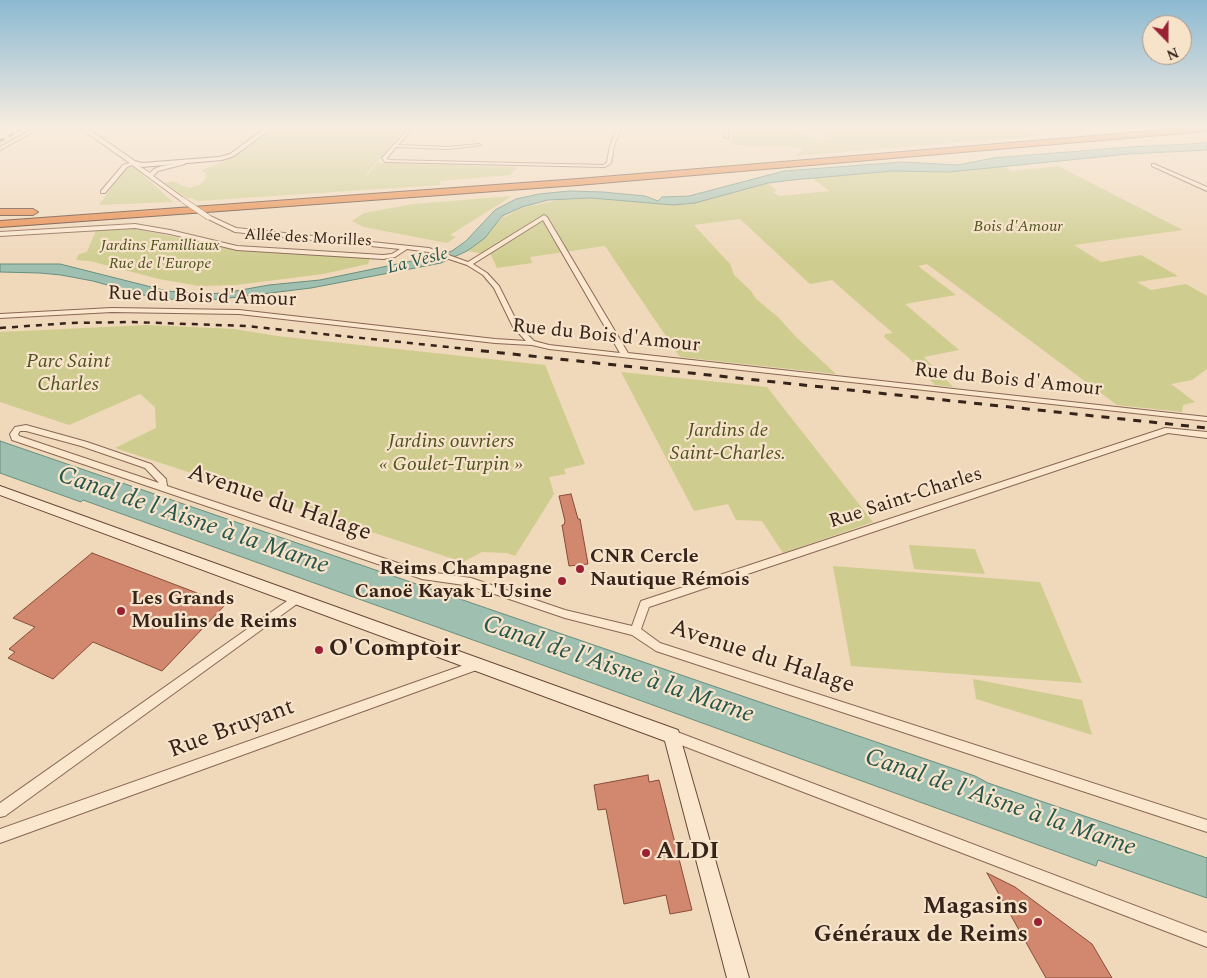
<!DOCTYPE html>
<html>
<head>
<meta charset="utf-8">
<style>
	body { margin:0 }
	#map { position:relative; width:1207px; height:978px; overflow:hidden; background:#f0d8ba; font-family:Spectral,serif }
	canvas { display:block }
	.north { position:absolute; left:1142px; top:15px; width:50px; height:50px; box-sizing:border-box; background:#f7e3ca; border:1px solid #aa9684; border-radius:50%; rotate:158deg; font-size:14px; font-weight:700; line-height:20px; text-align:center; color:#36231a }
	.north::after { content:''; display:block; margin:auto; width:18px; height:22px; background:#9a2134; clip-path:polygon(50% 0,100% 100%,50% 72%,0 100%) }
</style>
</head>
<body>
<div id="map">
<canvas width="1207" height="978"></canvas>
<div class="north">N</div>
</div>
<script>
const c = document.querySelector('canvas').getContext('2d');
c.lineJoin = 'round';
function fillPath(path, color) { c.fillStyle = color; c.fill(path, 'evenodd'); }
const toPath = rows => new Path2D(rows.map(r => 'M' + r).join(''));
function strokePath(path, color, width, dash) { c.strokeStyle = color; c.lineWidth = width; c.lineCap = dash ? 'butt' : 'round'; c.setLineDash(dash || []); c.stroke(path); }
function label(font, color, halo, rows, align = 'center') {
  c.font = font + ' Spectral,serif'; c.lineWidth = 4.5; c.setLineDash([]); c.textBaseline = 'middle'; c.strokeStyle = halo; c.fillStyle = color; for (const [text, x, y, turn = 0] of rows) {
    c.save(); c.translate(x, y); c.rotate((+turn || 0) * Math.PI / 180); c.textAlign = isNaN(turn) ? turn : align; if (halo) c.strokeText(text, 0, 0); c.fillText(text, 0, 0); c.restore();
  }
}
fillPath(toPath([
	[275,128,405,128,366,175,368,175,377,163,518,167,510,175,440,181,441,185,198,201,192,198,187,198,165,183,172,181,189,188,199,185,206,179,206,173,201,171,234,156],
	[730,128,789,128,812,140,833,140,814,128,1018,128,1036,136,795,156,804,148,733,145],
	[1002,166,1012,171,1058,166,1183,230,1074,245,1101,262,1141,255,1178,276,1137,282,1151,290,1186,284,1207,296,1207,369,1192,380,1171,384,1195,402,1183,405,1182,412,1117,405,927,264,918,266,956,295,905,304,959,350,924,357,953,387,935,385,908,357,884,337,885,334,893,333,858,303,832,280,810,284,740,219,694,225,730,264,734,275,751,291,756,299,778,317,796,337,836,374,680,357,605,246,530,257,532,263,497,268,491,255,467,251,485,238,503,216,505,217,521,208,558,200,601,198,673,205,695,203,768,183,777,191,773,192,779,196,829,191,812,178,893,171,949,172],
	[127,167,134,167,173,202,99,205],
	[512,196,450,235,456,237,447,243,363,227,352,221,364,213,413,204],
	[131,228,232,249,370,258,368,264,323,274,236,285,199,286,159,279,90,261,76,260,79,254,87,252,96,230],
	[147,325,234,329,277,336,545,365,585,464,564,469,566,474,549,477,554,494,515,556,507,553,482,552,463,562,115,448,156,428,155,407,140,394,69,425,0,402,0,332],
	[621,372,767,387,873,522,783,553,762,521,736,520,728,504,694,511],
	[909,545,975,549,985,574,914,569],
	[833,566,1040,582,1082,683,851,666],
	[973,679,1082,700,1092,735,976,699]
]), '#cecc8e');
const water = toPath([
	[1207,143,1207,150,1129,154,949,172,892,171,792,180,768,183,695,203,673,205,591,198,548,200,522,207,502,216,485,238,467,251,441,263,311,288,221,299,184,301,143,295,93,281,61,275,40,273,0,272,0,264,60,264,167,291,204,294,224,293,269,285,320,280,436,256,452,251,466,241,495,210,516,199,539,194,569,191,603,192,645,196,658,201,662,197,689,196,784,171,902,162,958,165,993,158,1130,147,1207,143],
	[0,441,975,776,988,783,1207,858,1207,898,1098,860,1096,866,526,659,83,500,81,502,0,473,0,441]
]);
fillPath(water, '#9fc0b1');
strokePath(water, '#678e7e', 1);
const building = toPath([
	[571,494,578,519,580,519,588,564,569,566,562,525,564,525,565,521,559,496,571,494],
	[92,553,226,604,162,671,93,642,53,679,8,658,15,652,9,649,35,627,13,618,92,553],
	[648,775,649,782,659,780,692,910,670,914,666,895,624,904,606,809,598,810,594,785,648,775],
	[987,873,1015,887,1092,944,1112,978,1046,978,987,873]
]);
fillPath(building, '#d1886e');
strokePath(building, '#884c38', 1);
const street = toPath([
	[35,128,40,128,0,150,0,147,35,128],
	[409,128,413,128,398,145,448,147,479,144,481,145,448,149,396,147,387,158,388,160,604,165,607,162,610,146,617,128,621,128,614,146,611,163,605,167,385,162,382,158,409,128],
	[724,128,728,128,728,138,724,137,724,128],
	[133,162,150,173,154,169,162,166,185,162,185,164,158,171,153,176,185,199,185,201,181,201,132,165,127,167,105,193,101,193,101,191,123,165,133,162],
	[1154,164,1207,187,1207,191,1152,166,1152,164,1154,164],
	[208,215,236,228,429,248,468,262,544,215,547,217,628,353,1207,417,1207,421,549,349,532,345,495,343,239,314,112,312,0,318,0,314,112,308,239,310,495,339,526,341,513,327,494,288,483,275,467,265,428,252,407,249,395,257,383,259,237,250,170,234,135,228,0,236,0,232,135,224,170,230,237,246,383,255,392,254,400,249,235,232,206,218,205,217,208,215],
	[543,220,620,353,549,345,534,341,519,326,499,286,487,273,473,264,543,220],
	[26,425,87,442,151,464,166,479,167,486,422,571,471,578,565,610,632,626,641,601,1165,428,1207,432,1207,438,1168,433,649,607,641,629,660,643,1207,820,1207,832,656,651,632,635,565,618,471,586,422,579,12,440,10,434,15,427,26,425],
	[20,431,26,431,81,446,145,468,159,483,19,436,18,434,20,431],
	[297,594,301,595,302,598,301,601,5,816,0,817,0,803,297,594],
	[478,660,482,662,483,665,482,668,0,843,0,829,478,660],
	[672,730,1207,933,1207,947,668,740,666,736,668,732,672,730]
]);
const secondary = toPath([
	[80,128,87,128,135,161,142,163,219,157,230,154,265,128,272,128,234,156,222,160,142,167,131,164,80,128],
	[0,486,678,730,749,978,727,978,665,741,0,495,0,486]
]);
const highway = toPath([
	[1189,128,1207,128,1207,131,578,185,0,227,0,221,578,179,1189,128],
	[0,209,33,209,38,212,33,215,0,215,0,209]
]);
strokePath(street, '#886754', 2);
strokePath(secondary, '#694937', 2);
strokePath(highway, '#553729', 2);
fillPath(street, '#fbe6ce');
fillPath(secondary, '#fbe6ce');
fillPath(highway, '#e78644');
strokePath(toPath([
	[0,141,23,128]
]), '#36231a', 2, [5, 5]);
strokePath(toPath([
	[0,328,70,323,132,322,246,326,477,350]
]), '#36231a', 2.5, [6, 6]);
strokePath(toPath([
	[465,349,1207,428]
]), '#36231a', 3, [8, 8]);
const streetBridge = toPath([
	[183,200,208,217]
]);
strokePath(streetBridge, '#886754', 6, []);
strokePath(streetBridge, '#fbe6ce', 5);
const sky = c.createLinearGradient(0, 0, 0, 265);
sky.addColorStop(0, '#8bb9d2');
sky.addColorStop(0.48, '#f8ede0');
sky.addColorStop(1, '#f8ede000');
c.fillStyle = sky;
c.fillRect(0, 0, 1207, 265);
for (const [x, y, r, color] of [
	[580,569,5,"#9a2134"],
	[562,581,5,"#9a2134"],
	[121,611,5,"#9a2134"],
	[319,650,5,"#9a2134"],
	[646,853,5,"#9a2134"],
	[1038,922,5,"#9a2134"]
]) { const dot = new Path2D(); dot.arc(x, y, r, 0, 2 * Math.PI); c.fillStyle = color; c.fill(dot); strokePath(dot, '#f7e3ca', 2); }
label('italic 16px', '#4e531f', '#f7e3ca', [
	["Bois d'Amour",1018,228],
	["Jardins Familliaux",160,247],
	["Rue de l'Europe",160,265]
]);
label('16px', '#36231a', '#f7e3ca', [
	["Allée des Morilles",308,239,3]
]);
label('italic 18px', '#28574c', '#f7e3ca', [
	["La Vesle",418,262,-14]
]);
label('20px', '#36231a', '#f7e3ca', [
	["Rue du Bois d'Amour",202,298,2],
	["Rue du Bois d'Amour",606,337,6],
	["Rue du Bois d'Amour",1008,381,6],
	["Rue Saint-Charles",906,499,-18]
]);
label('italic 20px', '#4e531f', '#f7e3ca', [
	["Parc Saint",68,363],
	["Charles",68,386],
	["Jardins de",728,432],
	["Saint-Charles.",728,455],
	["Jardins ouvriers",451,443],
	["« Goulet-Turpin »",451,466]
]);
label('bold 20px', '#36231a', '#f7e3ca', [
	["CNR Cercle",590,558],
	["Nautique Rémois",590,581],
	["Reims Champagne",552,570,"right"],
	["Canoë Kayak L'Usine",552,593,"right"],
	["Les Grands",131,600],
	["Moulins de Reims",131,623]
], 'left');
label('24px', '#36231a', '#f7e3ca', [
	["Avenue du Halage",279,504,19],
	["Avenue du Halage",762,658,18],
	["Rue Bruyant",232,730,-20]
]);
label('bold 24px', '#36231a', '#f7e3ca', [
	["O'Comptoir",329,650],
	["ALDI",656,853],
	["Magasins",1028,908,"right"],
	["Généraux de Reims",1028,936,"right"]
], 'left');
label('italic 25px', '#28574c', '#f7e3ca', [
	["Canal de l'Aisne à la Marne",193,522,19],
	["Canal de l'Aisne à la Marne",618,671,19],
	["Canal de l'Aisne à la Marne",1000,804,19]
]);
</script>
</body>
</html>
